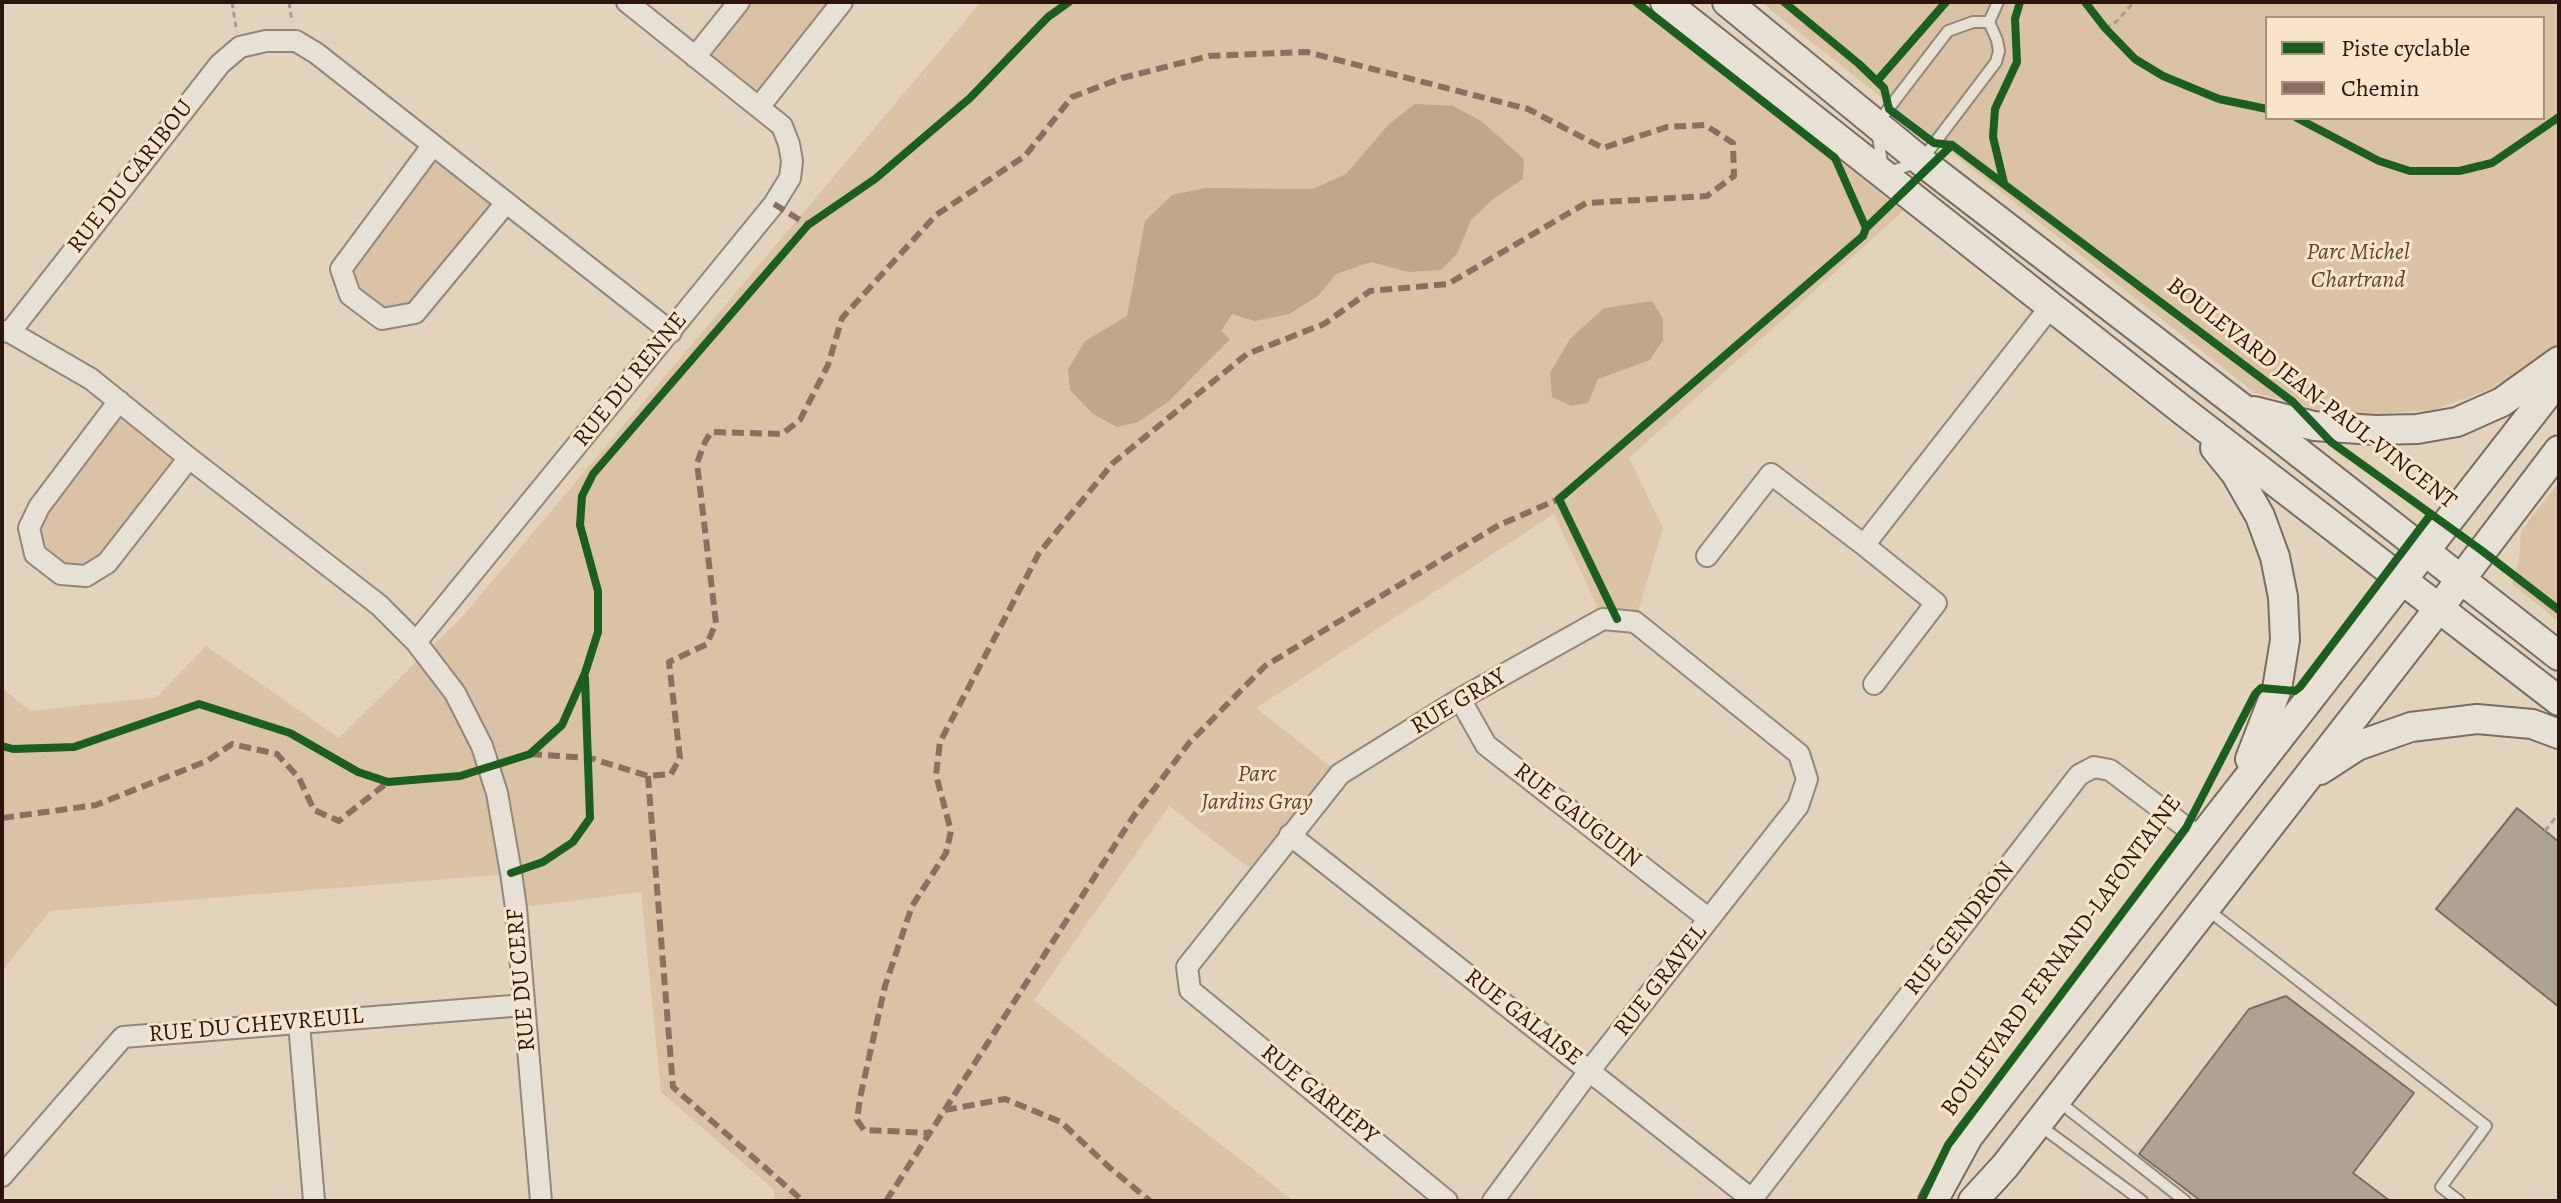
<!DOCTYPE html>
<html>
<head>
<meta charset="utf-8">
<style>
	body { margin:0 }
	#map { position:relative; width:2561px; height:1203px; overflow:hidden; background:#e3d3bc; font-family:Alegreya,serif }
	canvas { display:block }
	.frame { position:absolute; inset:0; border:4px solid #2c150c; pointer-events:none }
	.legend { position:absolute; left:2265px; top:16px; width:280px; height:104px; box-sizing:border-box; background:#f7e4ca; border:2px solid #a6917e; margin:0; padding:10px 14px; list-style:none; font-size:24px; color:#2c150c }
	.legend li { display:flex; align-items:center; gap:16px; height:40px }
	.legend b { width:40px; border:2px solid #a6917e }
</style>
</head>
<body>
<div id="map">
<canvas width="2561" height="1203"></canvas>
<div class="frame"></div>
<ul class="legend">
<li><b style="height:10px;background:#1b5e20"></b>Piste cyclable</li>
<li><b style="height:10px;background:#8d6e63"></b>Chemin</li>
</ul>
</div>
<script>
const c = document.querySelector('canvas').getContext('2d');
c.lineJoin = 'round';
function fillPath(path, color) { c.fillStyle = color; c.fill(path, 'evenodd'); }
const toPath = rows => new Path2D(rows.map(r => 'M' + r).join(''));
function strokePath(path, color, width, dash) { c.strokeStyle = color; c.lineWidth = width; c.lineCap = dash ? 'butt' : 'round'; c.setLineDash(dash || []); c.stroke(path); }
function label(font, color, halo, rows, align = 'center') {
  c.font = font + ' Alegreya,serif'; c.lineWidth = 6; c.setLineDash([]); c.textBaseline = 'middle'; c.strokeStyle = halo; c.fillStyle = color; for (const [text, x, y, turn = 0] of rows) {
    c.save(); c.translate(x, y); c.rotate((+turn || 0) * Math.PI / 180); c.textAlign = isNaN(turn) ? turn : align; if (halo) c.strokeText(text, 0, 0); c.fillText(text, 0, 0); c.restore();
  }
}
fillPath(toPath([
	[739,2,842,2,759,107,695,57],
	[981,2,1640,2,1903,211,1629,458,1663,528,1635,622,1603,619,1554,514,1256,708,1340,774,1258,875,1169,806,1034,1000,1294,1201,774,1201,774,1190,661,1092,641,892,516,908,510,874,50,911,2,971,2,688,30,711,157,697,206,646,339,738,461,618],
	[1761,2,2559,2,2559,346,2499,386,2433,410,2343,416,2255,393],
	[2267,18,2543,18,2543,118,2267,118],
	[433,145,506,203,415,313,382,319,341,269],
	[119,401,189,458,86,576,35,554,39,507],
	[2559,482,2559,622,2512,584,2519,560,2521,531]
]), '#d9c2a5');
fillPath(toPath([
	[1415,104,1453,106,1481,121,1524,159,1523,179,1493,199,1471,220,1457,254,1441,270,1408,272,1371,262,1336,274,1318,296,1289,314,1255,321,1232,314,1221,331,1230,339,1168,402,1138,422,1117,427,1093,414,1070,390,1068,369,1085,341,1127,316,1145,221,1172,195,1206,188,1313,189,1346,174,1389,124],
	[1652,301,1663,318,1663,340,1650,360,1598,379,1588,403,1571,406,1552,397,1550,373,1570,339,1604,308]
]), '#bfa78b');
const building = toPath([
	[2517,808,2559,842,2559,1007,2436,909,2517,808],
	[2286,996,2414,1093,2353,1173,2390,1201,2201,1201,2139,1154,2249,1009,2286,996]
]);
fillPath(building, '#aea293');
strokePath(building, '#796d61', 2);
const lane = toPath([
	[1989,22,1973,22,1948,31,1876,125,1884,174,1921,161,1996,62,1999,51,1997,40,1989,22,1998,2],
	[2208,910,2486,1126,2441,1187,2459,1201],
	[2058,1101,2185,1201],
	[2039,1125,2142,1201]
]);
const street = toPath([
	[695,57,739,2],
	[759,107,842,2],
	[433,145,341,269,350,295,382,319,415,313,506,203],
	[2,331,10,332,91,379,189,458,379,605,416,642,455,693,482,746,497,793,511,873,516,908,541,1201],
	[10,332,220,64,240,47,266,41,296,41,316,53,671,332],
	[119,401,39,507,29,528,35,554,61,574,86,576,107,563,189,458],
	[1864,545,1936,603,1874,684],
	[1707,556,1771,474,1864,545,2051,306],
	[416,642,774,204,790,178,792,161,789,144,782,126,627,2],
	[1460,699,1486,745,1709,919],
	[1290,835,1754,1201],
	[299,1023,314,1201],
	[2,1176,123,1037,524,1005],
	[1752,1199,2079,775,2094,767,2110,770,2200,838],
	[1447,1201,1190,990,1187,967,1340,774,1460,699,1603,619,1635,622,1799,754,1807,779,1798,806,1590,1070,1493,1201]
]);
const secondary = toPath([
	[1665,2,2186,413,2559,701],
	[1727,2,1921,161,2242,408,2559,656],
	[2254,411,2314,426,2375,430,2417,429,2457,422,2502,402,2559,361],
	[2215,448,2236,474,2260,516,2275,557,2283,597,2285,640,2277,689,2250,759],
	[2320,770,2357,746,2411,727,2477,719,2532,724,2559,734],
	[1933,1201,1968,1137,2559,379],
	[1973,1201,2005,1166,2439,608,2559,450]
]);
strokePath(lane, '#928779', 14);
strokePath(street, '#928779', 24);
strokePath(secondary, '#796d61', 32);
strokePath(toPath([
	[232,2,236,27],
	[289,2,292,22],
	[2105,28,2116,22,2134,2],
	[2545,831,2559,813]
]), '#a49c92', 3, [6, 4]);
strokePath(lane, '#e7e0d5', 10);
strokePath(street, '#e7e0d5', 20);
strokePath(secondary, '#e7e0d5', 28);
strokePath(toPath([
	[774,204,808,225],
	[530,754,590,758,648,776,671,774,680,758,669,662,707,644,716,623,697,463,705,442,711,432,782,434,800,420,828,365,842,318,936,215,1025,156,1072,97,1122,78,1209,56,1307,52,1528,109,1603,148,1667,127,1705,125,1733,143,1734,176,1707,196,1586,203,1448,284,1370,291,1324,324,1247,354,1113,463,1039,553,940,742,936,775,951,831,946,853,912,906,885,986,860,1098,857,1120,864,1130,930,1133],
	[648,776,673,1087,803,1201],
	[2,818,96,805,207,761,232,744,277,754,299,778,314,810,339,821,388,782],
	[945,1110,1005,1099,1061,1122,1109,1167,1150,1201],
	[886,1201,1133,817,1189,743,1265,666,1499,525,1559,499]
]), '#8d6e63', 6, [12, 6]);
strokePath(toPath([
	[1636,2,1835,158,1866,228],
	[1784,2,1859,64,1884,88,1889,109,1934,143,1952,145,2293,402,2331,442,2481,550,2559,610],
	[2085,2,2105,28,2135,59,2163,76,2219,99,2267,109],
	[1877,81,1946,2],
	[2297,118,2379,161,2410,171,2459,171,2492,163,2559,117],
	[2004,183,1993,137,1995,109,2017,62,2015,19,2020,2],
	[1617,619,1559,499,1863,236,1866,228,1952,145],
	[2,746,13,749,74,747,199,704,290,733,358,772,388,782,460,776,530,754,562,725,585,673,598,632,598,591,580,525,582,496,593,474,808,225,875,179,970,98,1048,17,1069,2],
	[511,873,543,862,573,842,590,818,585,678],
	[1921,1201,1948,1145,2186,828,2255,694,2261,688,2295,691,2300,687,2431,514]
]), '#1b5e20', 8);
label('24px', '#2c150c', '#f7e4ca', [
	["RUE DU CARIBOU",131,177,-52],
	["RUE DU RENNE",631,380,-51],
	["BOULEVARD JEAN-PAUL-VINCENT",2311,394,38],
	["RUE GRAY",1459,702,-31],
	["RUE GAUGUIN",1577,816,38],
	["RUE GENDRON",1960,929,-52],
	["BOULEVARD FERNAND-LAFONTAINE",2062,956,-54],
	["RUE DU CERF",522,980,-95],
	["RUE GRAVEL",1661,981,-52],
	["RUE GALAISE",1523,1018,38],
	["RUE DU CHEVREUIL",256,1026,-5],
	["RUE GARIÉPY",1319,1095,39]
]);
label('italic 24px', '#5d4534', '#f7e4ca', [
	["Parc Michel",2358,253],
	["Chartrand",2358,281],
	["Parc",1257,775],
	["Jardins Gray",1257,803]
]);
</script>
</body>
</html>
